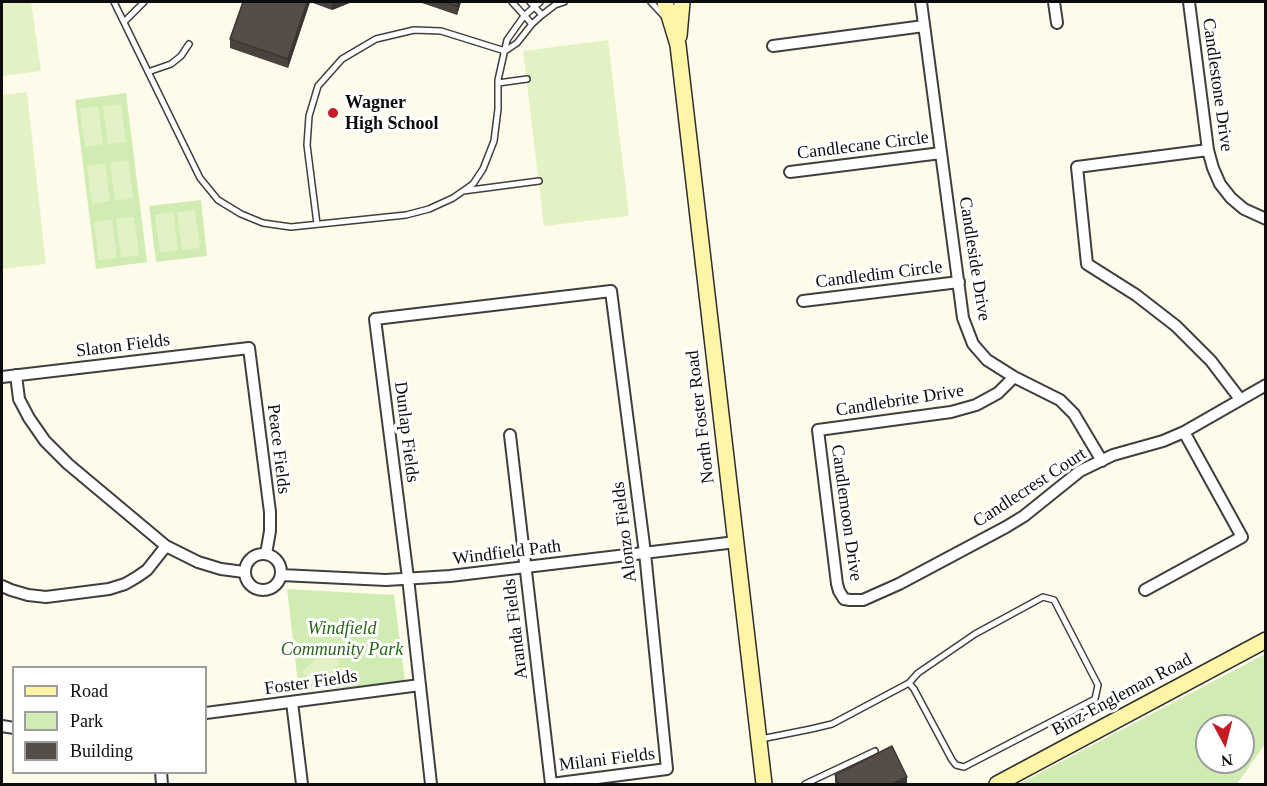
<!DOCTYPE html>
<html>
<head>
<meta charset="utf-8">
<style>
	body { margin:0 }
	#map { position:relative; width:1267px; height:786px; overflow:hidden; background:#fffbeb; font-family:Georgia,serif }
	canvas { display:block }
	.frame { position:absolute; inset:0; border:3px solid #0c0c0c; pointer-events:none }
	.legend { position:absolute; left:12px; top:666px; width:195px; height:108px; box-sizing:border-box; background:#fff; border:2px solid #9e9e9e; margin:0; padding:8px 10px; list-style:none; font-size:18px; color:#0c0c0c }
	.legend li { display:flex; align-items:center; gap:12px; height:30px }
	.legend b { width:30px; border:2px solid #9e9e9e }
	.north { position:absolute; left:1195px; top:714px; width:60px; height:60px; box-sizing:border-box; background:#fff; border:2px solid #9e9e9e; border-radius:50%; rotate:173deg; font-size:16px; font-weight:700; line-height:24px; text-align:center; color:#0c0c0c }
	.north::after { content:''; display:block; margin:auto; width:21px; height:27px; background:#c51b24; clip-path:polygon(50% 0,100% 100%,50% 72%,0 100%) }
</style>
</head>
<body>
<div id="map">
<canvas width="1267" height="786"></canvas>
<div class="frame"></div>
<ul class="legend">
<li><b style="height:8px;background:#fff5a6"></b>Road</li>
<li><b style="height:16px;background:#d0ecb2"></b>Park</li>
<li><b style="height:16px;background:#554d47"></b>Building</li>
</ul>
<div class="north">N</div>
</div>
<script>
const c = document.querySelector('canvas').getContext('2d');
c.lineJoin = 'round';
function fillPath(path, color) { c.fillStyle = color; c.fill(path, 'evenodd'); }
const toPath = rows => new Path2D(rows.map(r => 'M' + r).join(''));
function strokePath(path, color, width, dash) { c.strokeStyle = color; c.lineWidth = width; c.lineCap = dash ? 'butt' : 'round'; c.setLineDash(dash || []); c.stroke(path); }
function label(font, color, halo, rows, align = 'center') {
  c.font = font + ' Georgia,serif'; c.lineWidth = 6; c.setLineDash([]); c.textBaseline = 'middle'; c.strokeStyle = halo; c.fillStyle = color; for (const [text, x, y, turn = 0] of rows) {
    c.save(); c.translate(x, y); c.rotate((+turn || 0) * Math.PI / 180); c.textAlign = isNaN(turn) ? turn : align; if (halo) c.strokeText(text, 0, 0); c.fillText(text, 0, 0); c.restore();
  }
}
fillPath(toPath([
	[126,93,147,262,96,269,75,100],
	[201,200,207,256,156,262,149,206],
	[287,589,394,595,405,681,299,692],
	[1265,654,1265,744,1237,784,1019,784],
	[1207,726,1243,726,1243,762,1207,762]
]), '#d0ecb2');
fillPath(toPath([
	[2,2,31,2,41,71,2,76],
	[608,40,629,216,544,226,523,51],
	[27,92,46,264,2,269,2,95],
	[121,104,126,142,108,144,103,106],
	[98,106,103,144,85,147,80,109],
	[128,160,133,198,115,201,110,163],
	[105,163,110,201,92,204,87,166],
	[195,210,200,248,182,250,177,212],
	[173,212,178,250,160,253,155,215],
	[134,217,139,255,121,257,116,219],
	[112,220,117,258,99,260,94,222],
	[326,648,341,662,317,686,302,672]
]), '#e3f2c4');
const lane = toPath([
	[114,2,200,178,218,200,241,214,263,223,291,227,406,215,429,209,453,198,473,184,483,169,494,141,498,109,498,80,507,40,524,16,540,2],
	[512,2,532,24],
	[530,2,542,15],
	[651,2,664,16],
	[124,22,144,2],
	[505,51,517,43,532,24,542,15,555,5,564,2],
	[148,72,171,64,181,56,189,44],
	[498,83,527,79],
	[463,191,539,181],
	[317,224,307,145,309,116,318,86,342,59,376,39,414,30,441,31,505,51],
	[761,739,811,729,832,724,909,683,918,673,975,634,1043,597,1054,600,1098,685,1095,699,964,767,956,765,952,760,914,689,909,683],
	[805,784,875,751]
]);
const street = toPath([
	[921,2,963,318,973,344,987,360,1014,377,1060,400,1074,414,1102,461],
	[1054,2,1057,23],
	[1189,2,1208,150,1213,168,1220,184,1231,198,1244,209,1266,219],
	[773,46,924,26],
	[1208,150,1077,167,1087,264,1136,295,1176,326,1211,361,1240,399],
	[790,172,941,153],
	[803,301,959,282],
	[16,375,19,399,29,418,45,441,68,464,166,546,198,562,221,569,244,572],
	[2,377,249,348,270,512,270,531,266,554],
	[1014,377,998,393,976,405,951,412,818,430,837,584,839,591,844,599,850,600,863,600,899,584,1006,527,1024,516,1080,471,1113,455,1163,441,1184,432,1266,385],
	[510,435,551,784],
	'245 572a18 18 0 1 1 36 0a18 18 0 1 1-36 0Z',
	[281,575,386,580,450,576,736,542],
	[2,586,11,590,28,595,46,597,109,589,125,584,137,577,147,570,166,546],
	[1145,590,1242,537,1184,432],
	[292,702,302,784],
	[206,713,420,685],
	[2,726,14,728],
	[161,772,162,784],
	[431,784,408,578,375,319,611,291,645,553,667,769,551,784]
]);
const secondary = toPath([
	[665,2,678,45,764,784],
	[679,36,682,2],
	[997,784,1266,640]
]);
strokePath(lane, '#3f3f3f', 8);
strokePath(street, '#3f3f3f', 14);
strokePath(secondary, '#2e2e2e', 18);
strokePath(lane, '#fff', 5);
strokePath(street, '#fff', 10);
strokePath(secondary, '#fff5a6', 15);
fillPath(toPath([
	[243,2,352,2,332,10,310,2,288,68,230,48,230,39],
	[419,2,461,2,457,15],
	[835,775,907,784,835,784]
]), '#49423d');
fillPath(toPath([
	[307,2,310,2,288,68,288,59],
	[332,2,352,2,332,10],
	[458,2,461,2,457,15,457,6],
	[907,777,907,784,892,784]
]), '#3c3632');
const building = toPath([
	[243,2,307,2,288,59,230,39,243,2],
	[444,2,458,2,457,6,444,2],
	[892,746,907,777,892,784,839,784,835,775,892,746]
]);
fillPath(building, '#554d47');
strokePath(building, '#3c3632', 1.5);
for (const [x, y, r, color] of [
	[333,113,6,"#c51b24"]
]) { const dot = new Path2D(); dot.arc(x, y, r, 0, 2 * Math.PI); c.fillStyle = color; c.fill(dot); strokePath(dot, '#fff', 2); }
label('18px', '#0c0c0c', '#fff', [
	["Candlestone Drive",1217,85,82],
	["Candlecane Circle",863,146,-7],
	["Candleside Drive",974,259,81],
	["Candledim Circle",879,275,-7],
	["Slaton Fields",123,346,-7],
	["Candlebrite Drive",900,401,-9],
	["North Foster Road",701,417,-97],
	["Dunlap Fields",406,432,83],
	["Peace Fields",278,449,83],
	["Candlecrest Court",1030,488,-33],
	["Candlemoon Drive",846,513,82],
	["Alonzo Fields",625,532,-97],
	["Windfield Path",507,553,-7],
	["Aranda Fields",516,629,-97],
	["Foster Fields",311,683,-8],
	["Binz-Engleman Road",1122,695,-28],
	["Milani Fields",607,760,-7]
]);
label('bold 18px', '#0c0c0c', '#fff', [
	["Wagner",345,103],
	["High School",345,124]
], 'left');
label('italic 18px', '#296718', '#fff', [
	["Windfield",342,629],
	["Community Park",342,650]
]);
</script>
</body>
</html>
